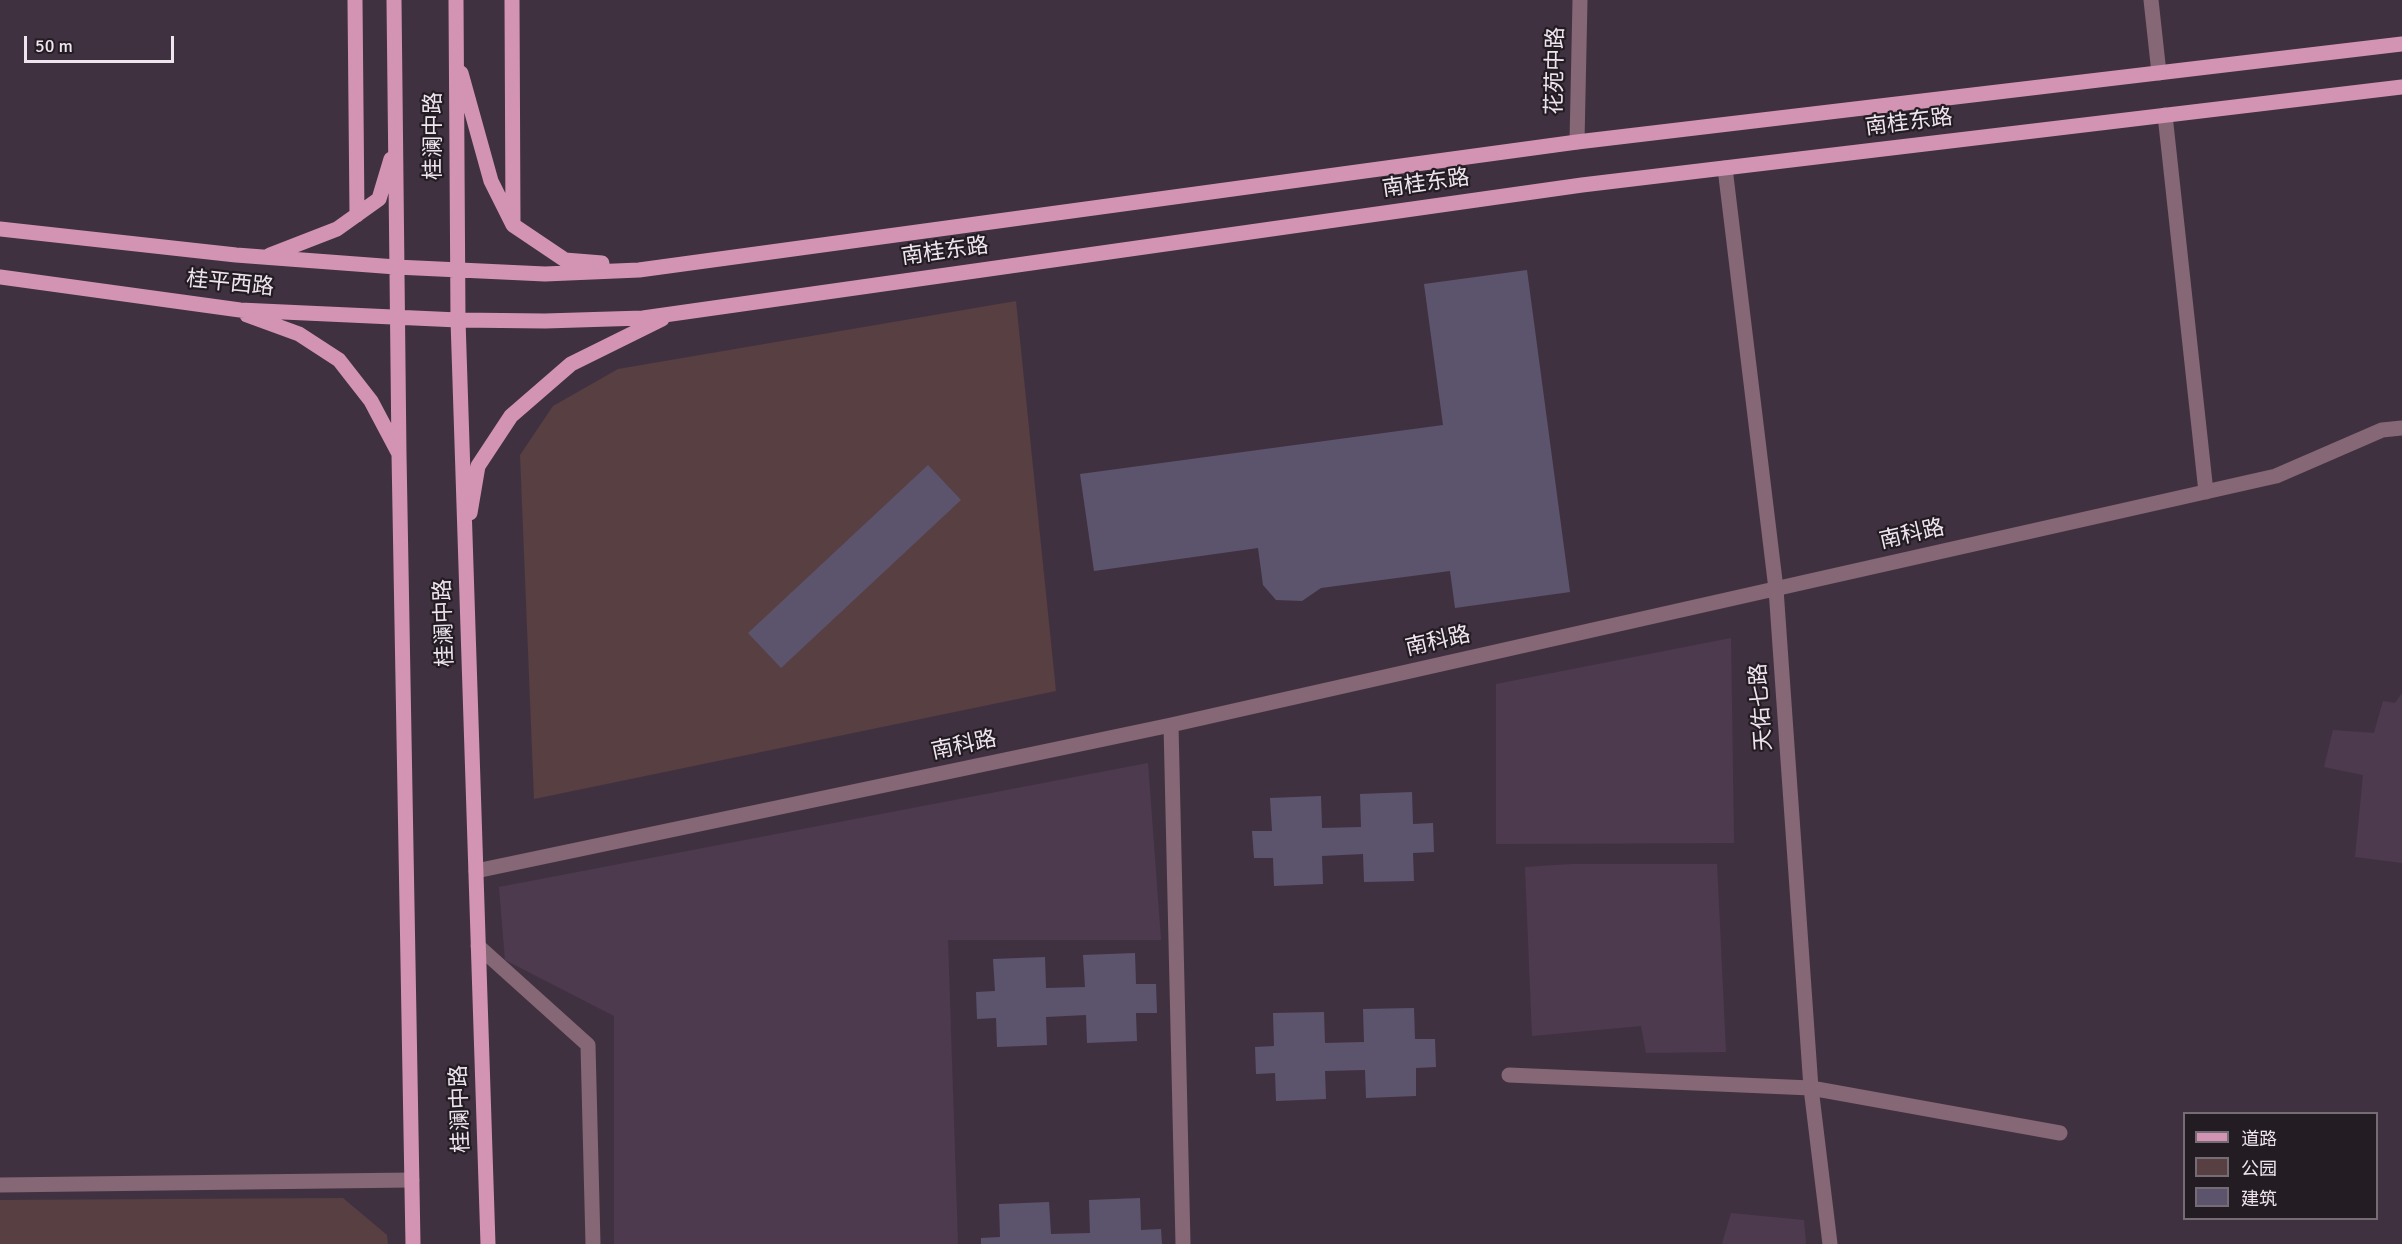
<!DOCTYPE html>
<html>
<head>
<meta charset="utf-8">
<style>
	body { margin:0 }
	#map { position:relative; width:2402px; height:1244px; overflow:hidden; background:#403141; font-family:Signika,"Noto Sans SC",sans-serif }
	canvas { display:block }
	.legend { position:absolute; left:2183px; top:1112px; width:195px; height:108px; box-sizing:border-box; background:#231c23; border:2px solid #756c75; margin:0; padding:8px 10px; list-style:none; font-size:18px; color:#efe5ef }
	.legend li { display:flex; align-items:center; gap:12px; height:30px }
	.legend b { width:30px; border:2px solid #756c75 }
	.scale { position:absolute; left:24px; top:36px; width:150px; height:27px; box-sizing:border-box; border:3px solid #efe5ef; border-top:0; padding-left:8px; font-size:18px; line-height:21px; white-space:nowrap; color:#efe5ef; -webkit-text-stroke:4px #231c23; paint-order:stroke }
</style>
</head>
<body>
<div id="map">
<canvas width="2402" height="1244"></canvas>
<ul class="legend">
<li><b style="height:8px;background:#d394b4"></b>道路</li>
<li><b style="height:16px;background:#573f42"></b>公园</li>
<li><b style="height:16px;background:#5c546d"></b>建筑</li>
</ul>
<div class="scale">50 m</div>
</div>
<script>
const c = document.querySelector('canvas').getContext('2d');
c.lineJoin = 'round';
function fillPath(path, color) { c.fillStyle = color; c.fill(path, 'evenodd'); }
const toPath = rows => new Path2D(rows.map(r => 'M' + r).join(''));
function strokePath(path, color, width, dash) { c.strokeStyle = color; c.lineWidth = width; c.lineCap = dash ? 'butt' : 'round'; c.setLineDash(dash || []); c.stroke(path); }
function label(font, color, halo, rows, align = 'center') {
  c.font = font + ' Signika,"Noto Sans SC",sans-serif'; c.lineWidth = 4.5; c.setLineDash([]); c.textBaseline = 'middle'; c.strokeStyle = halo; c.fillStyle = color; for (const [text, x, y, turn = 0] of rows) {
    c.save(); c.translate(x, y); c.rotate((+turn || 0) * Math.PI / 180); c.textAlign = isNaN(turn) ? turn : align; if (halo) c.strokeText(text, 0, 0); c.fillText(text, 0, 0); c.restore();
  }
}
fillPath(toPath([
	[1731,638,1734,843,1496,844,1496,684],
	[2402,693,2402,863,2355,857,2363,775,2324,767,2333,730,2374,733,2383,701,2395,703],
	[1148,763,1161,940,948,940,958,1244,614,1244,614,1016,505,960,499,887],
	[1572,864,1717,864,1726,1052,1646,1053,1641,1026,1532,1036,1525,867],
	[1731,1213,1804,1220,1806,1244,1722,1244]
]), '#4e3a4f');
fillPath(toPath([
	[1016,301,1056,691,534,799,520,455,553,406,618,369],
	[343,1198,387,1235,388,1244,0,1244,0,1200]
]), '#573f42');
fillPath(toPath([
	[1527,270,1570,592,1455,608,1450,571,1321,588,1302,601,1276,600,1263,585,1258,548,1094,571,1080,474,1443,425,1424,284],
	[928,465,961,500,781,668,748,633],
	[1412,792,1413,824,1433,823,1434,852,1413,853,1414,881,1364,882,1363,854,1322,856,1323,884,1274,886,1273,858,1254,858,1252,831,1272,831,1270,798,1321,796,1322,828,1361,827,1360,794],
	[1135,953,1136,984,1156,984,1157,1013,1136,1013,1137,1041,1087,1043,1086,1015,1046,1017,1047,1045,997,1047,996,1018,977,1019,976,992,995,991,993,959,1045,957,1046,988,1085,987,1083,955],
	[1414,1008,1415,1039,1435,1039,1436,1067,1416,1068,1416,1096,1366,1098,1365,1070,1325,1071,1326,1099,1276,1101,1275,1073,1256,1074,1255,1047,1274,1046,1273,1013,1324,1012,1325,1043,1364,1042,1363,1009],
	[1140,1198,1141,1230,1161,1229,1162,1244,981,1244,981,1238,1000,1237,999,1204,1049,1202,1051,1234,1090,1233,1089,1200]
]), '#5c546d');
strokePath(toPath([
	[2151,0,2159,73],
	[2165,115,2206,492],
	[1577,142,1580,0],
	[1725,168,1776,589,1811,1088,1830,1244],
	[1171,725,1183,1244],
	[476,871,1171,725,2276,476,2382,430,2402,428],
	[478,946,588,1045,593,1244],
	[1509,1075,1811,1088,2060,1133],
	[0,1185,412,1180]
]), '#866776', 15);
strokePath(toPath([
	[355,0,357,215],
	[394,0,399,454,413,1244],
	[456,0,458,320,488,1244],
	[512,0,513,222],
	[461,73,491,181,513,225,565,260,602,263],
	[0,229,236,255,396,267,545,274,639,270,1577,142,2402,44],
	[270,255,337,229,379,199,391,159],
	[0,277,240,310,458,320,545,321,643,318,1582,185,2402,87],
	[247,315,299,334,339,360,371,401,398,452],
	[470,513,478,466,511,416,571,364,662,319]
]), '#d394b4', 15);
label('22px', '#efe5ef', '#231c23', [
	["花苑中路",1556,71,-89],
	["南桂东路",1909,123,-7],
	["桂澜中路",434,136,-90],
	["南桂东路",1426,184,-8],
	["南桂东路",945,252,-8],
	["桂平西路",230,284,6],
	["南科路",1912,535,-13],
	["桂澜中路",445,623,-92],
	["南科路",1438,642,-13],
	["天佑七路",1762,707,-94],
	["南科路",964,746,-12],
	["桂澜中路",461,1109,-92]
]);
</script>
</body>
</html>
